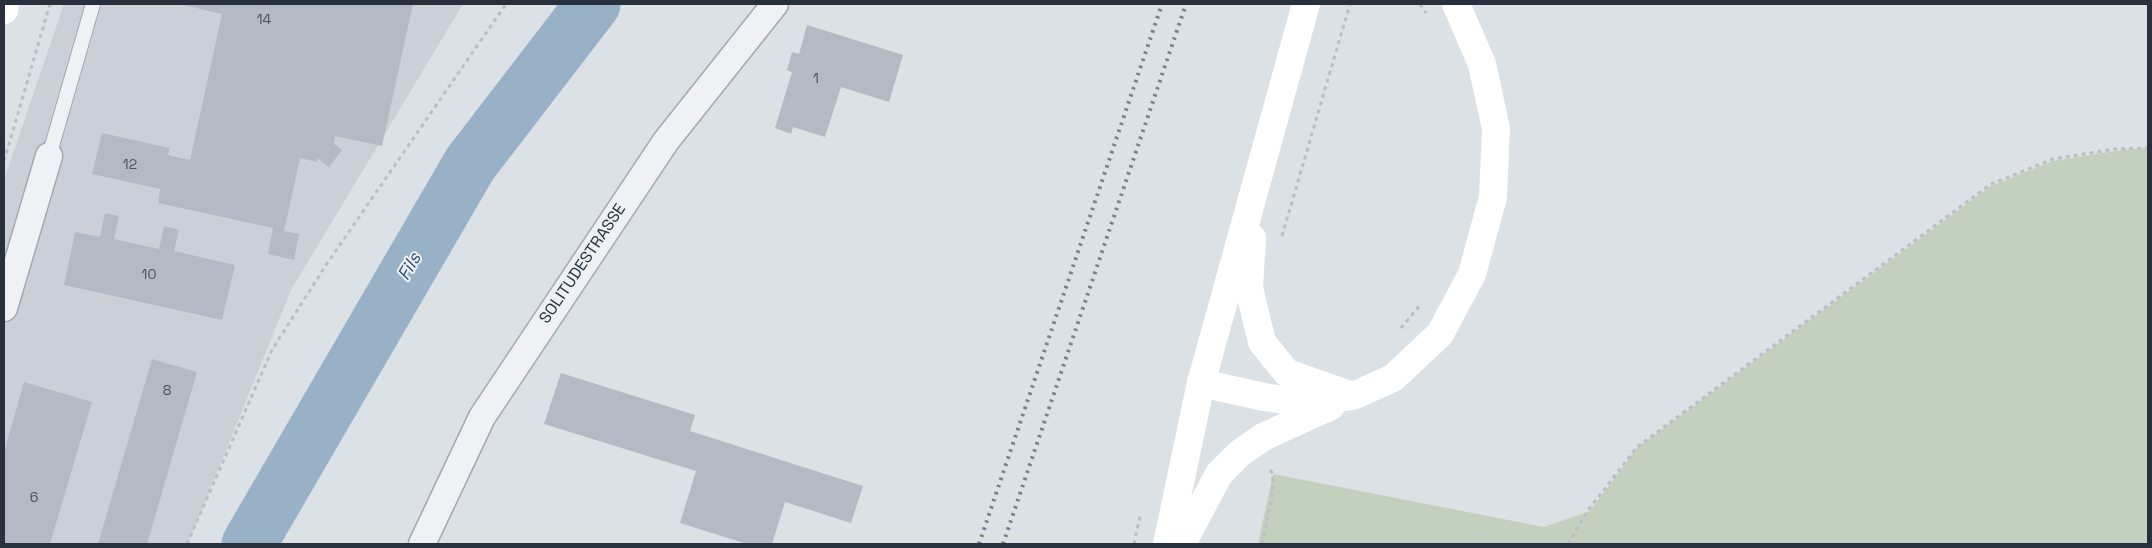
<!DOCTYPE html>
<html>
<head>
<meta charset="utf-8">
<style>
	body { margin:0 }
	#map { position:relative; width:2152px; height:548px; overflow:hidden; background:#dce1e6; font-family:"Space Grotesk",sans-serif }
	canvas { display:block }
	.frame { position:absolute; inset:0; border:5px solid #27303c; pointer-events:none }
</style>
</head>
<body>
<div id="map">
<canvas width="2152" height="548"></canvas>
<div class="frame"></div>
</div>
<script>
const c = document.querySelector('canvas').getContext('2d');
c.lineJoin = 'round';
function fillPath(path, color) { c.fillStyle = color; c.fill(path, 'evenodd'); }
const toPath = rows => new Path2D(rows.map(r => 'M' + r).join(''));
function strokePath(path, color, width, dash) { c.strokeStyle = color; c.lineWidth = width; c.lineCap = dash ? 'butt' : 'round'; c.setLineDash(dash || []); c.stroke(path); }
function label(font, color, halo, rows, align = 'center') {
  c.font = font + ' "Space Grotesk",sans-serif'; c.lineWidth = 4; c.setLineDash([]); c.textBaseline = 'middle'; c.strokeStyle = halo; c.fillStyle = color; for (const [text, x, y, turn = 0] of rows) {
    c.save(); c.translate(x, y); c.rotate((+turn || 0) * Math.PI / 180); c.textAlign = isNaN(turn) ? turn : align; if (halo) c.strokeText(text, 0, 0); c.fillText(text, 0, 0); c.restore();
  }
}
fillPath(toPath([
	[64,4,463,4,291,290,188,544,4,544,4,180]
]), '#cbd0d8');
fillPath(toPath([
	[2144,148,2148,150,2148,544,1258,544,1273,474,1544,527,1590,511,1637,448,1991,186,2053,161,2115,151]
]), '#c3d0be');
strokePath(toPath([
	[249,544,470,164,593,4]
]), '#98b1c6', 55);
fillPath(toPath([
	[179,4,413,4,382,146,335,136,334,144,342,150,329,167,317,158,317,162,300,158,284,231,299,234,294,260,268,254,273,228,158,203,160,189,92,174,102,133,170,148,168,155,190,160,222,14],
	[807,25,903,55,889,102,841,87,825,137,793,127,791,134,775,128,792,72,787,70,792,52,799,54],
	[105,213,119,216,114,239,159,249,164,226,179,230,174,251,235,265,222,320,64,285,75,232,100,237],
	[152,359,197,372,150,534,147,544,98,544],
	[561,373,695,415,690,431,863,486,851,523,785,502,772,544,747,544,680,523,696,471,544,424],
	[24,382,92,402,50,544,4,544,4,452]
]), '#b4bac3');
const service = toPath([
	[49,156,93,4]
]);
const minor = toPath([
	[4,308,49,156],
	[422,544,482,417,666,141,775,4]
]);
strokePath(service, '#a2a8b0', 16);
strokePath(minor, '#a2a8b0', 29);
strokePath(toPath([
	[1420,4,1426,13],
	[4,161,50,4],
	[1282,236,1350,4],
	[1401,328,1421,304],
	[187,544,272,350,326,265,506,4],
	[1134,544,1140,516],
	[1262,544,1272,499,1273,474,1268,467],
	[1568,544,1589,509,1637,447,1991,184,2053,159,2115,149,2148,148]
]), '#bbbfc5', 3, [4, 4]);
strokePath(service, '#eff1f5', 14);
strokePath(minor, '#eff1f5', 26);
strokePath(toPath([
	[4,10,5,4],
	[1252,238,1249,288,1262,342,1287,373,1347,394],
	[1201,383,1264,397,1299,402,1353,396,1393,378,1440,334,1472,274,1493,197,1496,129,1482,64,1456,4],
	[1167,544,1201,383,1306,4],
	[1182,544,1219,474,1240,453,1263,437,1331,406]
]), '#fff', 28);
strokePath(toPath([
	[979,544,1162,4],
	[1003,544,1186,4]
]), '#76818f', 4, [2.5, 5]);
label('14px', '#4a525e', null, [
	["14",264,20],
	["1",816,79],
	["12",130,165],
	["10",149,275],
	["8",167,391],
	["6",34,498]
]);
label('16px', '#27303c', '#ecf0f4', [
	["SOLITUDESTRASSE",583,264,-56]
]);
label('italic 18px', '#32506e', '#ecf0f4', [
	["Fils",410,267,-60]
]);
</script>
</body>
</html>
